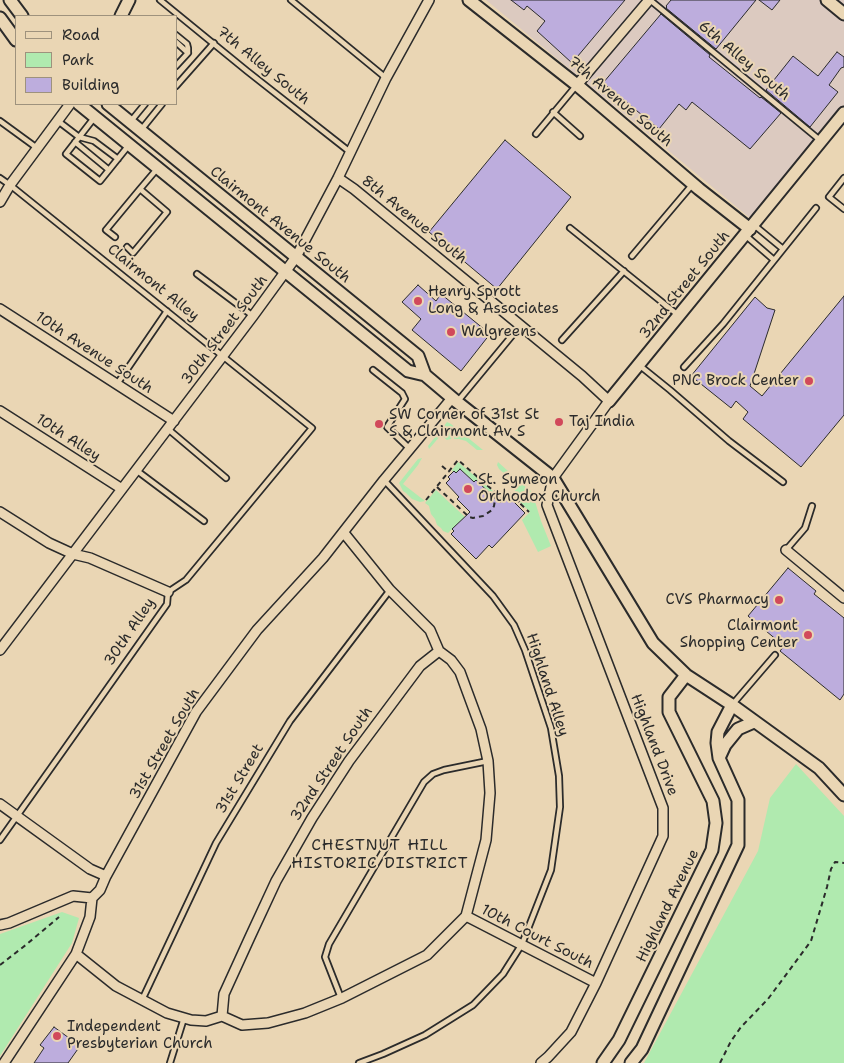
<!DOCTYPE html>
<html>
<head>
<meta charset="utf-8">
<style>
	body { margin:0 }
	#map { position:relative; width:844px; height:1063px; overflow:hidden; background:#ead6b4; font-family:"Shantell Sans",sans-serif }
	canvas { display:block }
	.legend { position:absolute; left:15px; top:15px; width:162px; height:90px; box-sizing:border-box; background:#ead6b4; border:1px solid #9e927d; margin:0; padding:6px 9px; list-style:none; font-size:15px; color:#2b2b2b }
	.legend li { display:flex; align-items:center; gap:10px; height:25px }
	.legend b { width:25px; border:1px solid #9e927d }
</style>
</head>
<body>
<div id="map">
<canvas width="844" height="1063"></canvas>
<ul class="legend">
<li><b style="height:6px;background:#ead6b4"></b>Road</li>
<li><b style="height:14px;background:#b0eaaf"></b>Park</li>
<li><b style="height:14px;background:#bdaddd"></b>Building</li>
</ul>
</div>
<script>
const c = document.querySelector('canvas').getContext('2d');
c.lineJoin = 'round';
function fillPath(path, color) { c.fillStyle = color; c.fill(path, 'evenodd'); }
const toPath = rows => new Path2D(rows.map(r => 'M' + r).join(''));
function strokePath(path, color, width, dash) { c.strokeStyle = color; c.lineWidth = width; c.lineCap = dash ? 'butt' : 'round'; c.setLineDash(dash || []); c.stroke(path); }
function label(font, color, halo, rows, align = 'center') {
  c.font = font + ' "Shantell Sans",sans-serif'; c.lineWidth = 4; c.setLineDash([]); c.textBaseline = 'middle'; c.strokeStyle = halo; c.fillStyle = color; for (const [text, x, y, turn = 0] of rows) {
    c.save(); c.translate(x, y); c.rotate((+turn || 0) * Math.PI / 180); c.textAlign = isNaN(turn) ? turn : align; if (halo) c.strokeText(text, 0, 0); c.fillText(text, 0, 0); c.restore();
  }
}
fillPath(toPath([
	[486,0,844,0,844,105,750,218]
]), '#dccac0');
fillPath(toPath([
	[447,422,451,424,483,450,477,450,466,441,459,439,454,439,456,430,455,428,451,439,447,440,441,435,429,449,428,446],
	[422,458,418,465,403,484,425,501,420,502,412,499,406,493,403,491,399,483,418,459],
	[458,462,493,491,491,494,476,480,474,482,460,469,456,473,454,471,453,472,452,470],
	[498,462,528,489,519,499,512,494,519,486,499,469,497,465],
	[436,490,465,517,448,533,443,531,441,528,437,525,435,519,431,514,429,506,425,503],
	[530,490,533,495,541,521,551,546,538,552,522,520,530,512,520,502],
	[796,764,844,816,844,1063,644,1063,758,851,770,798],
	[62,912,79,918,72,943,0,1056,0,934]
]), '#b0eaaf');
const building = toPath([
	[511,0,625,0,572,63,537,31,545,21,527,6,524,10,511,0],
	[671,0,756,0,716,49,666,8,667,7,666,6,671,0],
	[759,0,780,0,772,10,759,0],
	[661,14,710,55,709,57,760,98,761,97,781,113,750,149,692,102,686,110,679,104,659,129,603,83,661,14],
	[837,52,844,57,844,67,841,68,829,85,838,92,810,127,766,90,793,56,818,76,837,52],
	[505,140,571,197,497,289,429,232,505,140],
	[418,285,436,301,441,294,490,334,461,371,412,330,421,319,402,302,418,285],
	[844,296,844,415,801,467,743,419,748,412,736,401,731,408,691,376,755,297,767,308,775,310,750,386,762,396,844,296],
	[460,469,474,482,476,480,500,503,507,495,525,513,492,548,489,545,476,559,451,534,454,531,452,529,470,512,457,499,459,497,446,483,450,479,448,477,454,471,456,473,460,469],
	[788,568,816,591,814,594,844,618,844,694,840,700,780,651,784,646,748,616,788,568],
	[54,1027,80,1046,68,1063,34,1063,44,1048,40,1045,54,1027]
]);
fillPath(building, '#bdaddd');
strokePath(building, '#2b2b2b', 1);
const lane = toPath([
	[160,0,247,71,350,152],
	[291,0,386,78],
	[650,0,821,141],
	[176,35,187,44,188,48,188,53,176,66],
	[176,42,188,53],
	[176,86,214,43],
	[553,112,580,136],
	[94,118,66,154,100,181,129,145],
	[0,121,37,148],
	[58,121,79,137,94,141,118,159],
	[131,121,145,104],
	[141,130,162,104],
	[536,134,576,86],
	[75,142,109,170],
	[0,178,10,185,312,428,186,580,168,592,167,604,0,840],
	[844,178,829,197,844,209],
	[754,225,783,249],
	[570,228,678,315],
	[745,235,774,260],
	[115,237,106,230,140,189],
	[127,247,133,253,167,212,140,189,157,169],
	[632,256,692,185],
	[197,274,253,316],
	[562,340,624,271],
	[639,365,670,390,729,441,783,482],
	[684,367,723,324,816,208],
	[373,370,402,393,405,399,387,427,410,449],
	[117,384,167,311],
	[458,401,520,326],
	[168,429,226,478],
	[136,470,204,521],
	[786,550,805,528,812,506],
	[732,705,775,655],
	[341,998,325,957,329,944,424,782,433,774,444,770,488,761],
	[142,1000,216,843,290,721,390,590],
	[170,1063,184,1018],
	[359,1063,383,1054,425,1035,473,1005,503,974,522,944,551,870,560,807,559,776,551,728,525,650,514,625,493,596,384,480]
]);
const street = toPath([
	[577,85,649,0],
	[338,178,354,189,498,307,582,376,609,401,553,478,547,505,663,808,663,836,596,983,571,1032,548,1057,541,1063],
	[0,202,10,185,70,104],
	[0,309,174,421],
	[0,411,122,489],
	[0,512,49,543,73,554,90,558,168,592],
	[786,550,844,598],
	[0,650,253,316,296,257,338,178,386,78,429,0],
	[0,804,90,869,106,876],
	[466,916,596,983],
	[0,925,9,923,73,896,92,898],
	[76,954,116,986,167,1013,191,1020,206,1021,222,1016,242,1025,268,1023,305,1013,342,998,427,955,466,916,486,840,490,793,488,761,481,729,460,672,451,660,439,651,430,630,390,590,344,533],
	[222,1016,224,994,250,937,276,881,312,818,349,761,420,666,439,651],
	[4,1063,76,954,90,917,92,898,100,890,106,876,196,712,257,630,323,558,384,480,452,398]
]);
const secondary = toPath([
	[10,0,22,16],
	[469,0,577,85,699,189,750,229],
	[827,0,844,14],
	[121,16,129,0],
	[0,18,16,40],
	[79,104,408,371,425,375],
	[108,104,418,356,425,375,457,402,553,478,653,643,686,675,732,705,819,768,844,795],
	[609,401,844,113],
	[719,758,717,743,718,732,732,705],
	[603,1063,619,1040,712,850,716,823,713,801,669,712,669,697,686,675],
	[631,1063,642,1049,738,845,738,800,719,758,725,745,738,729,754,722]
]);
strokePath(lane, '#2b2b2b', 8);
strokePath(street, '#2b2b2b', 12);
strokePath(secondary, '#2b2b2b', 15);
strokePath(toPath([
	[442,466,449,472],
	[437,487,469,517,473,518,483,516,492,510,494,506,495,500,494,491],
	[426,500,458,460,503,499,509,493,529,512],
	[518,502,530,489],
	[0,965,27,944,59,917],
	[720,1063,731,1041,741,1027,768,999,811,941,827,887,831,869,835,862,844,863]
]), '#2b2b2b', 2, [5, 4]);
strokePath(lane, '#ead6b4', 4.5);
strokePath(street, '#ead6b4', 9);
strokePath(secondary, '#ead6b4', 11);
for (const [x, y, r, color] of [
	[418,301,5,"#d1495b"],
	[451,332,5,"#d1495b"],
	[809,381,5,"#d1495b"],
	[559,422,5,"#d1495b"],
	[379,424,5,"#d1495b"],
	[468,489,5,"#d1495b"],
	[779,600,5,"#d1495b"],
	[808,635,5,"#d1495b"],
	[57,1036,5,"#d1495b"]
]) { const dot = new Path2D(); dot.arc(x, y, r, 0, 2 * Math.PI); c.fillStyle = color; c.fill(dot); strokePath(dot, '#ead6b4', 2); }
label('15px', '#2b2b2b', '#ead6b4', [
	["6th Alley South",744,61,40],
	["7th Alley South",263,66,39],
	["7th Avenue South",620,102,40],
	["8th Avenue South",414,220,39],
	["Clairmont Avenue South",280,225,39],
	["Clairmont Alley",153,283,39],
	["32nd Street South",685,285,-51],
	["30th Street South",225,330,-53],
	["10th Avenue South",94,353,33],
	["10th Alley",68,438,33],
	["30th Alley",130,632,-56],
	["Highland Alley",547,685,72],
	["31st Street South",165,744,-60],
	["Highland Drive",654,745,69],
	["32nd Street South",332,764,-56],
	["31st Street",240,779,-59],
	["Highland Avenue",668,906,-64],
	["10th Court South",537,937,27]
]);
label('15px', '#2b2b2b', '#ead6b4', [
	["Henry Sprott",428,292],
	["Long & Associates",428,309],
	["Walgreens",461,332],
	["PNC Brock Center",799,381,"right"],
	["SW Corner of 31st St",389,415],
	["S & Clairmont Av S",389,432],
	["Taj India",569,422],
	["St. Symeon",478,480],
	["Orthodox Church",478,497],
	["CVS Pharmacy",769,600,"right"],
	["Clairmont",798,626,"right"],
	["Shopping Center",798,643,"right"],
	["Independent",67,1027],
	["Presbyterian Church",67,1044]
], 'left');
c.letterSpacing = '1px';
label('16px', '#2b2b2b', '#ead6b4', [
	["CHESTNUT HILL",380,846],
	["HISTORIC DISTRICT",380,864]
]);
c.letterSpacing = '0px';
</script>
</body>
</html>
